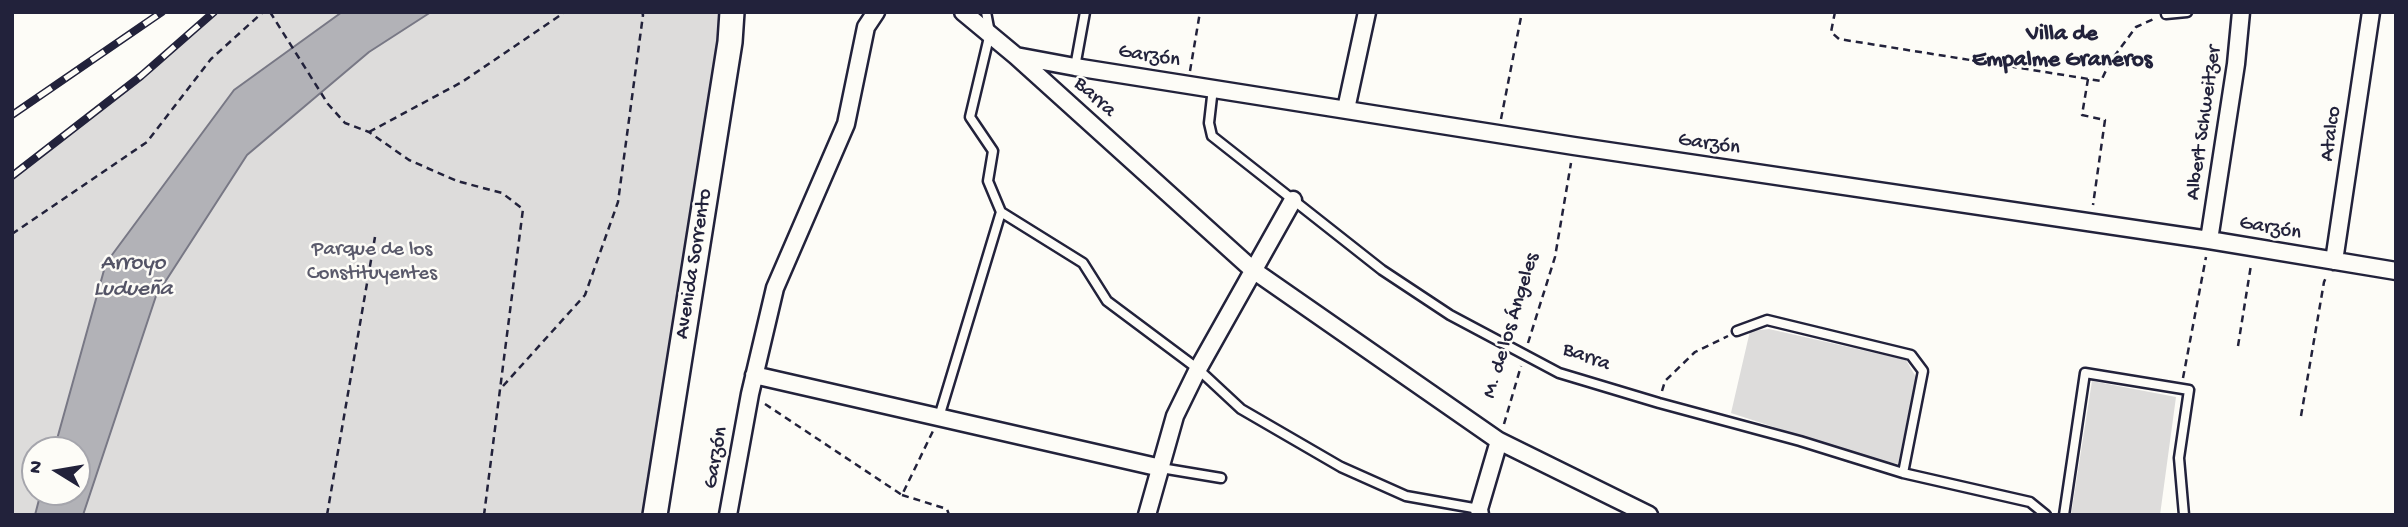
<!DOCTYPE html>
<html>
<head>
<meta charset="utf-8">
<style>
	body { margin:0 }
	#map { position:relative; width:2408px; height:527px; overflow:hidden; background:#fdfcf7; font-family:"Gochi Hand",sans-serif }
	canvas { display:block }
	.frame { position:absolute; inset:0; border:14px solid #22223b; pointer-events:none }
	.north { position:absolute; left:21px; top:436px; width:70px; height:70px; box-sizing:border-box; background:#fdfcf7; border:2px solid #a5a5ac; border-radius:50%; rotate:281deg; font-size:19px; font-weight:700; line-height:28px; text-align:center; color:#22223b }
	.north::after { content:''; display:block; margin:auto; width:24px; height:32px; background:#22223b; clip-path:polygon(50% 0,100% 100%,50% 72%,0 100%) }
</style>
</head>
<body>
<div id="map">
<canvas width="2408" height="527"></canvas>
<div class="frame"></div>
<div class="north">N</div>
</div>
<script>
const c = document.querySelector('canvas').getContext('2d');
c.lineJoin = 'round';
function fillPath(path, color) { c.fillStyle = color; c.fill(path, 'evenodd'); }
const toPath = rows => new Path2D(rows.map(r => 'M' + r).join(''));
function strokePath(path, color, width, dash) { c.strokeStyle = color; c.lineWidth = width; c.lineCap = dash ? 'butt' : 'round'; c.setLineDash(dash || []); c.stroke(path); }
function label(font, color, halo, rows, align = 'center') {
  c.font = font + ' "Gochi Hand",sans-serif'; c.lineWidth = 5; c.setLineDash([]); c.textBaseline = 'middle'; c.strokeStyle = halo; c.fillStyle = color; for (const [text, x, y, turn = 0] of rows) {
    c.save(); c.translate(x, y); c.rotate((+turn || 0) * Math.PI / 180); c.textAlign = isNaN(turn) ? turn : align; if (halo) c.strokeText(text, 0, 0); c.fillText(text, 0, 0); c.restore();
  }
}
fillPath(toPath([
	[214,12,732,12,655,515,12,515,12,176,141,76],
	[35,450,77,450,77,492,35,492],
	[1769,329,1906,360,1916,377,1898,464,1869,458,1731,413,1750,331],
	[2092,381,2176,397,2160,515,2071,515]
]), '#dddcdb');
const water = toPath([
	[342,12,431,12,369,52,247,155,156,296,83,515,35,515,41,492,77,492,77,450,54,450,106,263,234,90,342,12]
]);
fillPath(water, '#b2b2b7');
strokePath(water, '#787885', 2);
const lane = toPath([
	[986,12,990,33,970,117,993,151,988,181,1001,212,1083,263,1107,301,1198,369,1241,409,1341,467,1406,496,1479,509],
	[2166,14,2187,12],
	[1075,67,1085,12],
	[1213,88,1209,123,1212,136,1382,270,1450,315,1559,373,1659,403,1800,441,1903,473,2030,502,2046,515],
	[1737,331,1767,320,1911,355,1923,371,1903,473],
	[939,417,1001,212],
	[1161,468,1221,478],
	[2064,515,2085,373,2189,390,2179,458,2184,515]
]);
const street = toPath([
	[963,12,1016,56,1253,270,1499,441,1649,515],
	[1016,56,1075,67,1574,146,2209,240,2396,271],
	[1346,109,1367,12],
	[2209,240,2236,64,2241,12],
	[2334,261,2371,12],
	[754,375,1161,468],
	[728,515,750,394,775,288,846,124,866,27,876,12],
	[1147,515,1175,416,1198,369,1293,200],
	[1480,515,1479,509,1499,441]
]);
const secondary = toPath([
	[655,515,730,42,732,12]
]);
strokePath(lane, '#22223b', 13);
strokePath(street, '#22223b', 21);
strokePath(secondary, '#22223b', 28);
strokePath(toPath([
	[270,12,328,104,345,123,369,132,409,160,457,181,502,193,523,209,484,515],
	[1835,12,1831,32,1839,39,2101,81,2110,62,2136,27,2156,18],
	[1190,71,1200,12],
	[2088,79,2082,115,2105,120,2093,205],
	[1501,119,1522,12],
	[369,132,462,82,565,12],
	[12,234,147,142,211,59,263,12],
	[1528,343,1555,257,1571,163],
	[2238,346,2251,265],
	[2183,378,2206,257],
	[503,386,585,295,618,202,643,15,642,12],
	[1662,391,1665,381,1695,352,1728,336],
	[765,404,902,495,933,431],
	[2301,416,2324,282,2327,275],
	[1504,424,1521,366],
	[902,495,947,509,949,515],
	[327,515,375,237]
]), '#22223b', 2.5, [7, 5]);
strokePath(lane, '#fdfcf7', 8);
strokePath(street, '#fdfcf7', 16);
strokePath(secondary, '#fdfcf7', 23);
const rail = toPath([
	[12,115,162,12],
	[12,176,141,76,214,12]
]);
strokePath(rail, '#22223b', 8);
strokePath(rail, '#fdfcf7', 5, [16]);
label('21px', '#22223b', '#fdfcf7', [
	["Garzón",1149,57,9],
	["Barra",1094,98,42],
	["Albert Schweitzer",2205,123,-82],
	["Atalco",2332,134,-82],
	["Garzón",1709,145,8],
	["Garzón",2270,229,10],
	["Avenida Sorrento",695,264,-81],
	["M. de los Ángeles",1512,326,-73],
	["Barra",1586,358,20],
	["Garzón",717,458,-80]
]);
label('21px', '#5a5a6b', '#fdfcf7', [
	["Parque de los",372,251],
	["Constituyentes",372,275]
]);
label('bold 23px', '#22223b', '#fdfcf7', [
	["Villa de",2062,35],
	["Empalme Graneros",2062,61]
]);
label('italic 23px', '#545466', '#fdfcf7', [
	["Arroyo",133,264],
	["Ludueña",133,290]
]);
</script>
</body>
</html>
